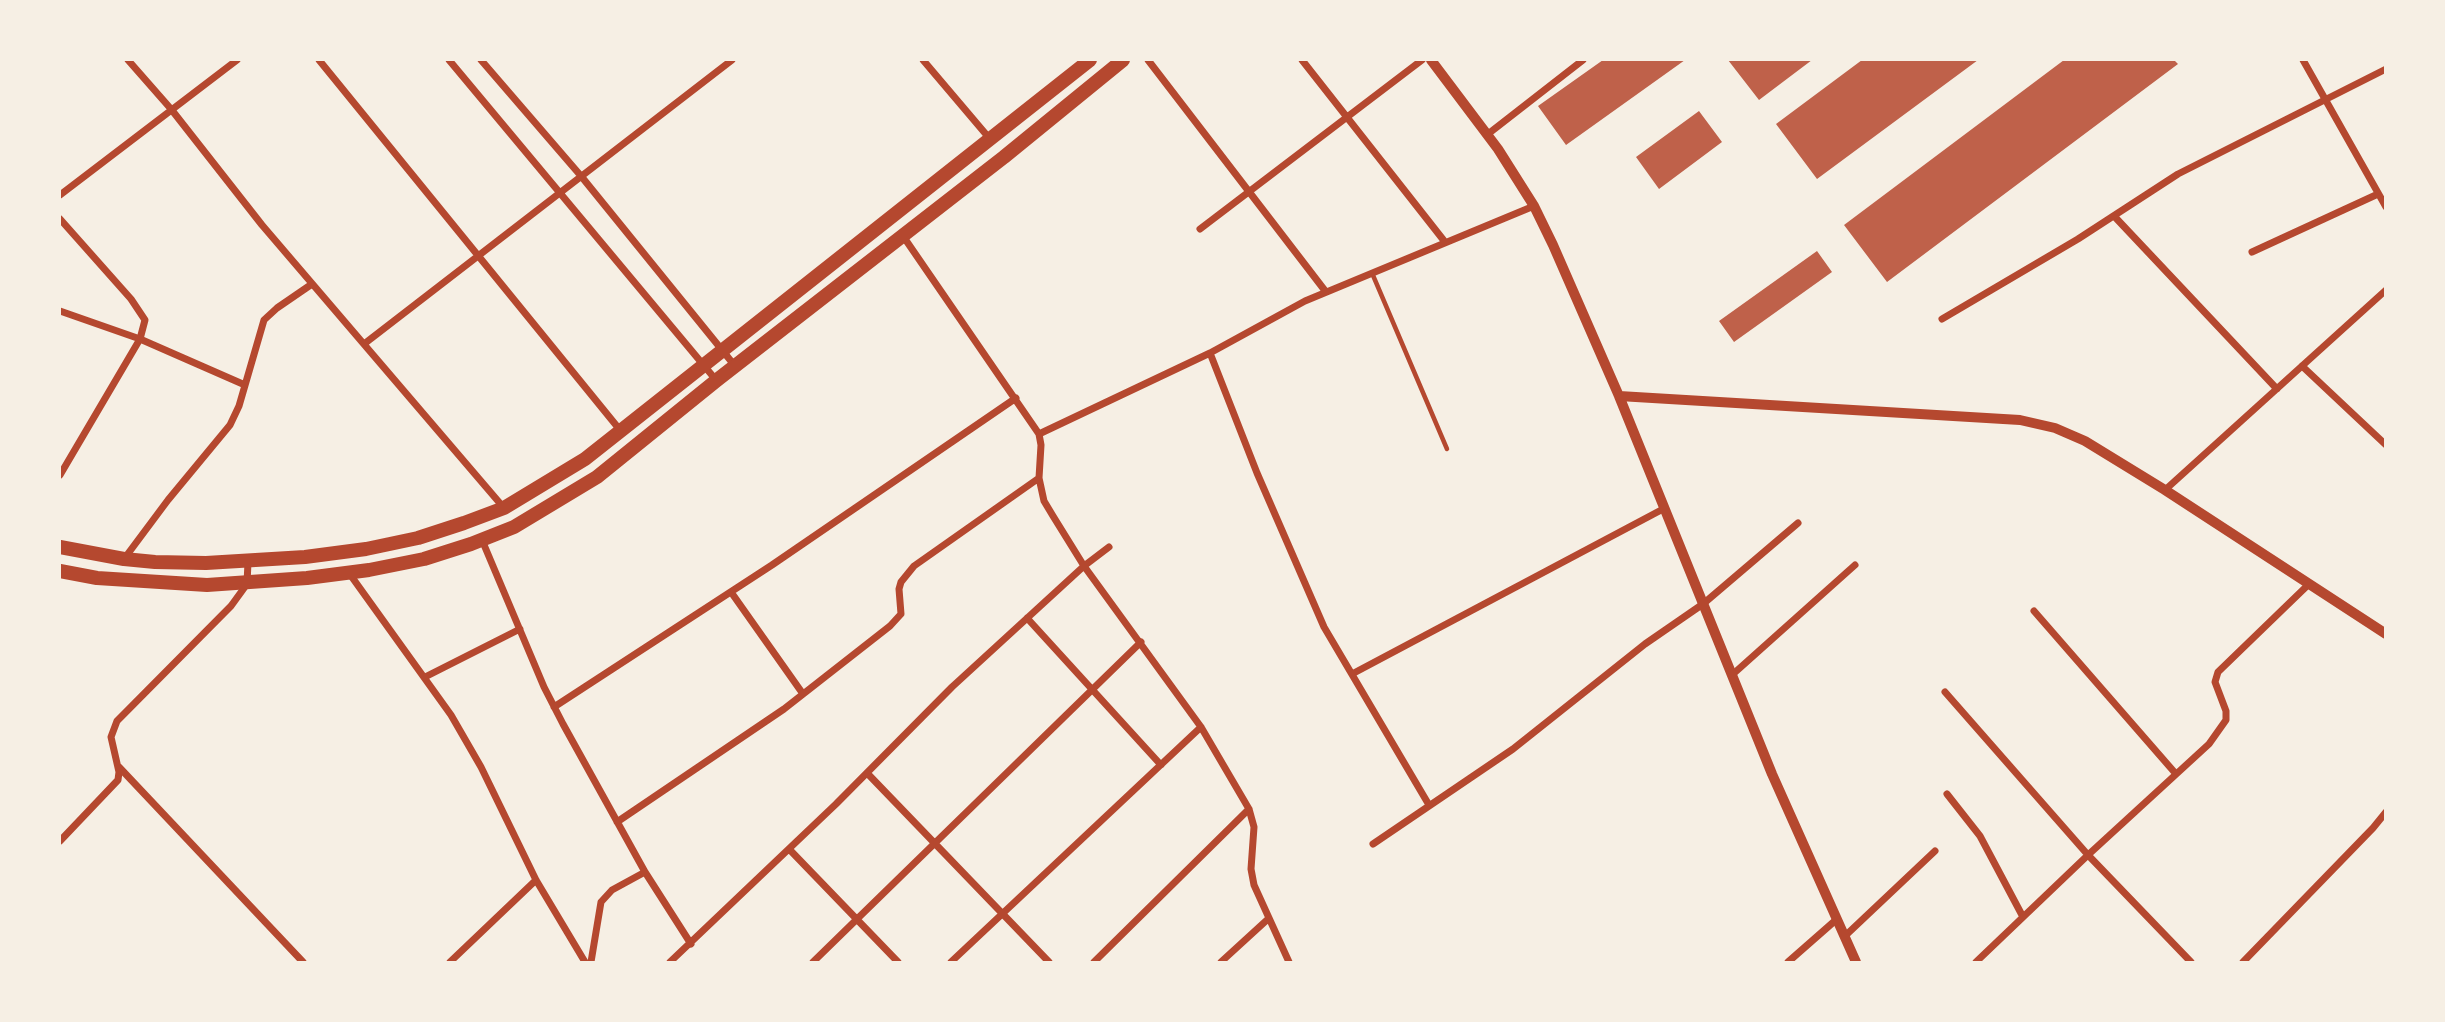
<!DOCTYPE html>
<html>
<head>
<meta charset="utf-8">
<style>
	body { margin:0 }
	#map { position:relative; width:2445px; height:1022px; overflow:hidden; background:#f6efe4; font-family:Roboto,sans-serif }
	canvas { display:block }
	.frame { position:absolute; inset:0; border:61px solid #f6efe4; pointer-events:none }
</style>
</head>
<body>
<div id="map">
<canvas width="2445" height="1022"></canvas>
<div class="frame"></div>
</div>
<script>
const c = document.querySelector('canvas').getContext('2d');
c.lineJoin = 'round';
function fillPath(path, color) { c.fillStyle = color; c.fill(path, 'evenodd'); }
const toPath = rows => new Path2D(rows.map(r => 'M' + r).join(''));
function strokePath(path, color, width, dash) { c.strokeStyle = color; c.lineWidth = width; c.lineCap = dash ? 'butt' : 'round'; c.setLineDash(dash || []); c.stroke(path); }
fillPath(toPath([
	[1603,60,1685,60,1566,145,1538,106],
	[1728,60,1812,60,1759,100],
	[1862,60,1978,60,1817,179,1776,124],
	[2064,60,2174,60,2178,64,1887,282,1844,225],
	[1699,111,1722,142,1659,189,1636,157],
	[1817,251,1832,272,1734,342,1719,321]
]), '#bf614a');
strokePath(toPath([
	[1372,273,1447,449]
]), '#b5482f', 4.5);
strokePath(toPath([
	[128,60,171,109,262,225,504,508],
	[319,60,620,430],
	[449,60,716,380],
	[481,60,581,176,735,366],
	[923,60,990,139],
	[1148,60,1326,292],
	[1302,60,1445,242],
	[2303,60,2386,207],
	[1488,134,1583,60],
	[60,195,237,60],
	[2114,216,2277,389],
	[60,219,131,299,145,320,140,339,60,475],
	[1200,229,1422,60],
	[903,236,1039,434,1041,445,1039,478,1044,501,1053,516,1084,566,1201,727,1249,809,1254,827,1251,869,1254,885,1289,962],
	[2252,252,2378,194],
	[60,311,140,339,245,385],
	[1942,319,2078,239,2178,174,2386,69],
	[364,344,732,60],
	[1210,353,1257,473,1324,627,1429,805],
	[2302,366,2386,445],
	[1039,434,1210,353,1305,301,1534,206],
	[2165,490,2386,290],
	[482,540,544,687,563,724,645,872,691,944],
	[124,559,168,500,230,425,239,406,264,320,277,308,312,284],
	[349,573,451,715,481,767,536,880,585,962],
	[731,592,803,694],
	[2034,611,2176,774],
	[1027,618,1161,765],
	[1352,674,1665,508],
	[1732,675,1855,565],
	[425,677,520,629],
	[1945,692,2088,855,2191,962],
	[554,707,772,565,1016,398],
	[119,767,303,962],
	[867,773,1049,962],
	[1947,794,1980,836,2023,917],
	[617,822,784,709,890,626,901,614,899,589,901,582,914,566,1039,478],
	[60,841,118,780,119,772,111,737,117,721,231,606,247,584,248,562],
	[1373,844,1513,749,1645,644,1703,604,1798,523],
	[789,849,898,962],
	[1845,936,1935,851],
	[450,962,536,880],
	[591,962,601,902,612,890,645,872],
	[670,962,836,804,952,687,1084,566,1109,547],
	[813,962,1141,642],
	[951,962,1201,727],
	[1094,962,1249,809],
	[1221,962,1268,919],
	[1788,962,1837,919],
	[1976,962,2088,855,2209,744,2226,720,2226,711,2215,682,2218,672,2309,584],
	[2243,962,2373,828,2386,812]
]), '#b5482f', 7);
strokePath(toPath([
	[1431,60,1498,149,1534,206,1553,245,1619,396,1772,774,1856,962],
	[1619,396,2020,420,2055,428,2085,441,2165,490,2386,634]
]), '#b5482f', 10);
strokePath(toPath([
	[60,547,124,559,155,562,206,563,305,557,366,549,418,538,464,523,504,508,585,459,1090,60],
	[60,571,97,578,207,585,307,578,369,570,424,559,471,544,514,527,597,477,717,380,1004,157,1123,60]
]), '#b5482f', 14);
</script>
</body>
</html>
